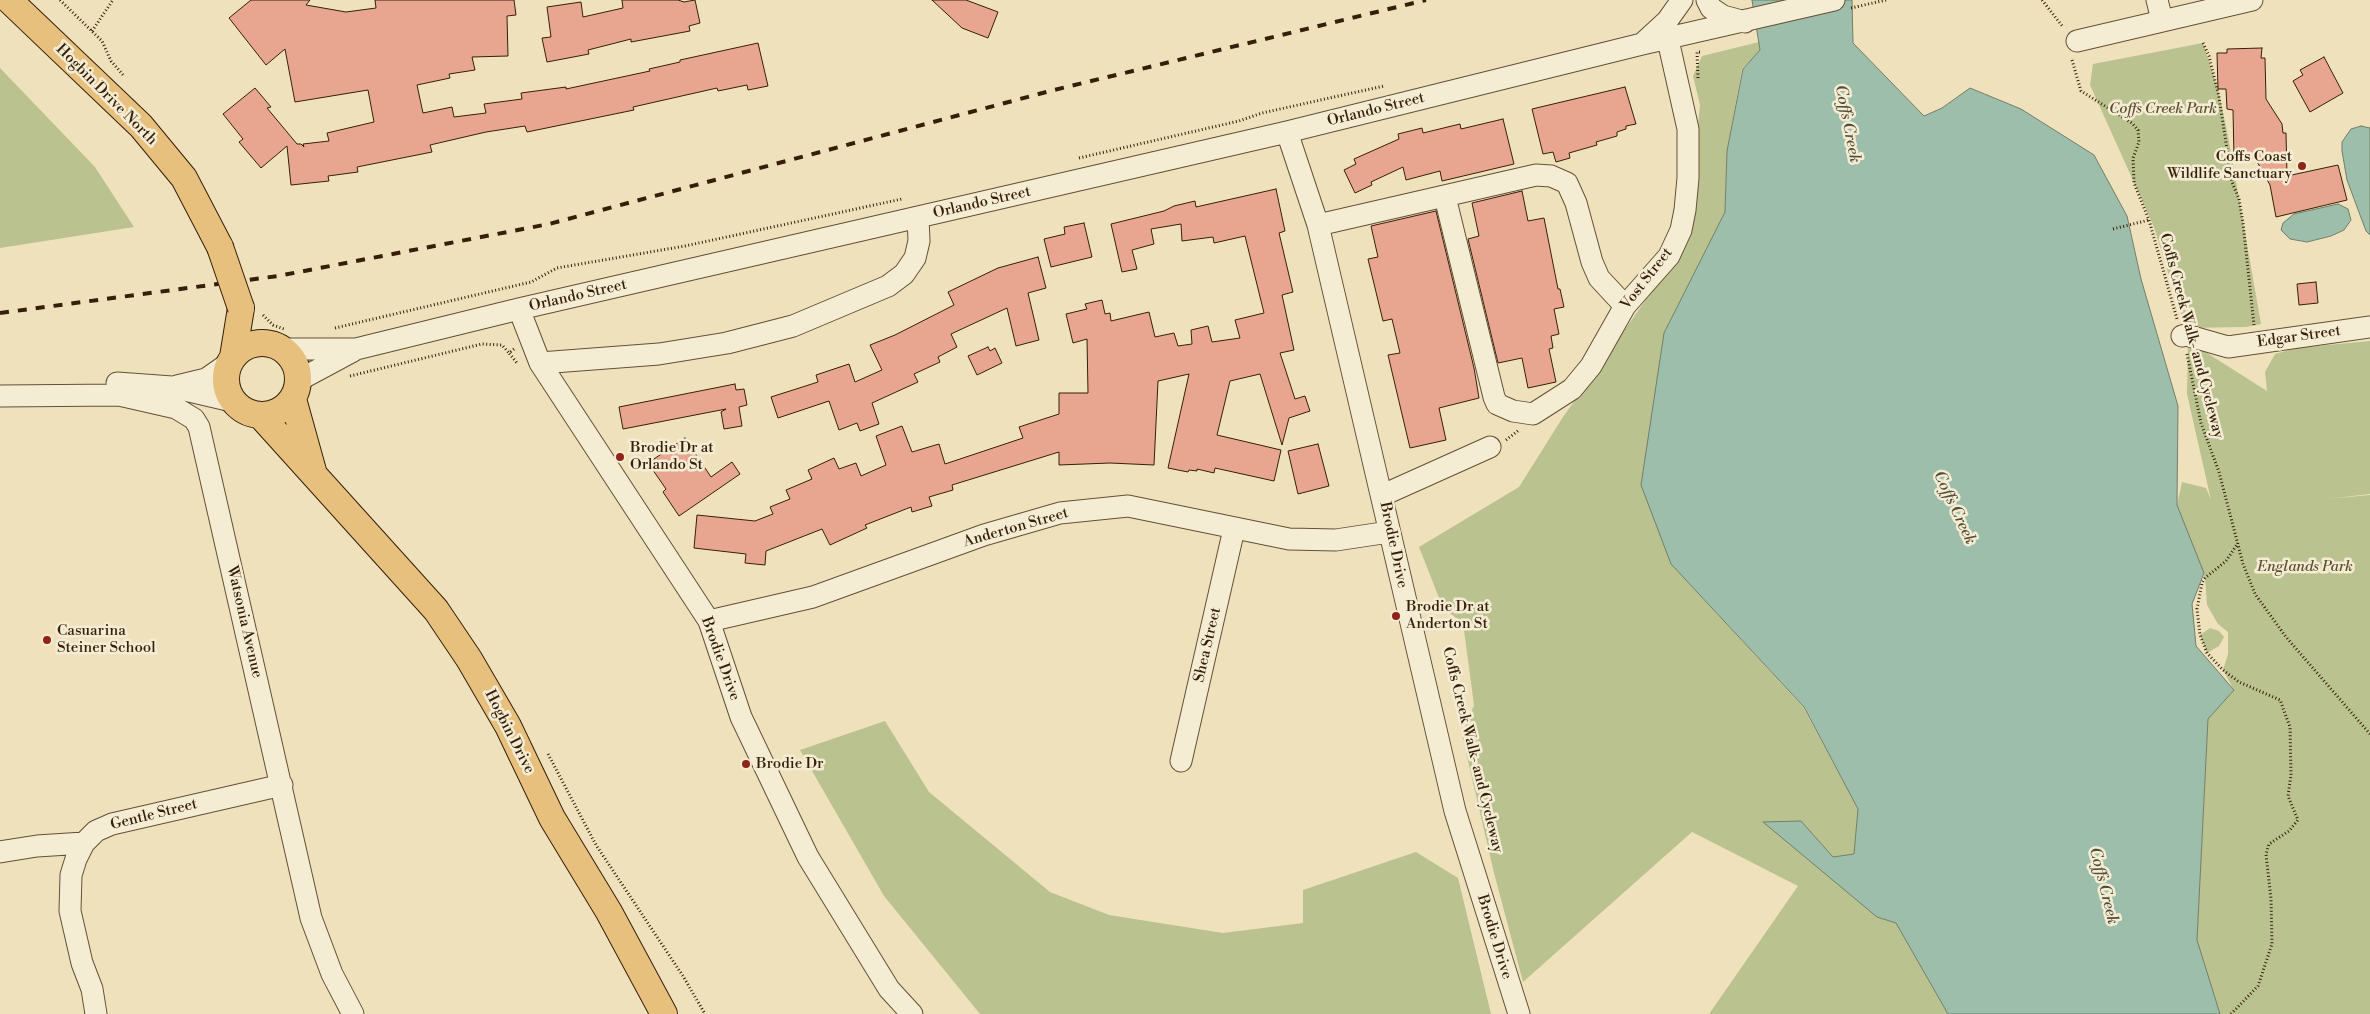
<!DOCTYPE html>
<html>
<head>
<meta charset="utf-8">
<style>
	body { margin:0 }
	canvas { display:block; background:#f0e1bd }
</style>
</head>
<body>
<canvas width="2370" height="1014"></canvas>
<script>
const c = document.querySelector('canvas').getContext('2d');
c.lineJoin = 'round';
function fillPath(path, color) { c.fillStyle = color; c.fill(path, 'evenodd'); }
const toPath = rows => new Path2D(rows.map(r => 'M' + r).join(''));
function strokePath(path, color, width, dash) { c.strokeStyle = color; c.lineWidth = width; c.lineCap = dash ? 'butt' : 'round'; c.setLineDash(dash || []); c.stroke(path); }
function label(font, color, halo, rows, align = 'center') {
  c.font = font + ' "Libre Bodoni",serif'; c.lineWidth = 5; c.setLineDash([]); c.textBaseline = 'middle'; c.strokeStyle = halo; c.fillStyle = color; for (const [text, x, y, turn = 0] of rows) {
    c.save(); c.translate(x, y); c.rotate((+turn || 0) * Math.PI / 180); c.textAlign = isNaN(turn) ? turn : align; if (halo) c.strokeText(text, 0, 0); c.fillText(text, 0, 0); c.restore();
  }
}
fillPath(toPath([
	[1759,42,1760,50,1742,69,1727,151,1725,212,1664,333,1671,564,1803,707,1858,809,1854,854,1833,857,1801,821,1877,917,1896,923,1948,1014,1709,1014,1798,886,1692,832,1523,982,1494,873,1462,735,1474,705,1463,623,1443,608,1419,547,1519,487,1563,417,1686,243,1700,105,1693,76,1702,56],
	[2203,43,2218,89,2228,136,2261,324,2246,327,2185,328,2154,227,2090,85,2093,64],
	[0,68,95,167,134,227,0,248],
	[2188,341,2267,391,2265,372,2275,354,2296,348,2370,341,2370,494,2327,499,2370,495,2370,1014,2220,1014,2197,940,2208,719,2234,690,2223,670,2228,654,2228,632,2218,624,2207,605,2205,578,2177,505,2182,482,2206,488,2211,500,2187,394],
	[2210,628,2219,631,2224,637,2219,646,2207,653,2200,635],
	[885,721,929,792,1050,892,1109,915,1223,933,1303,923,1303,890,1416,852,1458,878,1491,1014,980,1014,884,896,800,750]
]), '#bac290');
const water = toPath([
	[1752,0,1852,0,1853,43,1924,116,1942,108,1970,88,2021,109,2094,155,2127,216,2141,279,2178,406,2177,505,2204,573,2192,604,2196,646,2234,690,2208,719,2197,940,2220,1014,1948,1014,1896,923,1877,917,1763,822,1801,821,1833,857,1854,854,1858,809,1804,707,1671,564,1641,485,1664,333,1725,212,1727,151,1743,69,1760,50,1752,0],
	[2361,126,2370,128,2370,235,2366,231,2347,180,2342,151,2342,142,2351,129,2361,126],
	[2338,204,2348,209,2351,220,2344,230,2331,236,2307,242,2290,239,2281,230,2283,223,2294,214,2338,204]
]);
fillPath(water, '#9cbeaa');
strokePath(water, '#737e69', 1);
const building = toPath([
	[251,0,310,0,306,5,346,12,376,8,375,0,514,0,516,15,507,16,508,56,472,57,475,70,449,74,450,78,417,85,423,113,452,107,454,117,486,113,484,104,522,99,521,93,566,87,566,89,650,71,649,69,680,62,680,60,758,43,768,86,748,90,747,85,718,91,717,88,633,107,634,110,527,132,525,126,486,132,430,145,432,152,357,167,358,172,328,176,329,181,291,185,287,146,261,168,239,142,243,139,223,114,255,88,271,107,267,108,297,144,301,144,304,147,303,144,329,141,327,133,374,122,368,90,295,102,285,49,266,65,229,18,251,0],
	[622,0,678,0,684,2,695,0,700,23,689,26,690,31,631,42,631,39,588,50,589,54,547,62,542,38,551,37,547,7,581,2,583,17,623,8,622,0],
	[932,0,966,0,998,12,988,38,962,28,932,0],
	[2262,48,2261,58,2265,58,2266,99,2282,124,2283,133,2286,133,2287,176,2338,165,2347,200,2276,217,2270,185,2255,158,2234,158,2233,110,2227,109,2226,89,2218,89,2217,53,2227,53,2227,49,2262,48],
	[2324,57,2343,93,2310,112,2293,81,2303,75,2300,70,2324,57],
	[1625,87,1636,124,1626,126,1626,129,1617,132,1617,136,1596,142,1597,145,1569,153,1570,158,1556,162,1553,152,1543,154,1532,109,1625,87],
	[1503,119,1514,164,1442,181,1440,171,1406,180,1403,167,1371,182,1372,185,1355,193,1344,170,1356,164,1354,159,1399,139,1398,134,1422,128,1423,133,1460,124,1461,129,1503,119],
	[1276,189,1285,231,1279,233,1293,292,1282,295,1294,350,1280,353,1295,399,1305,396,1310,411,1289,418,1282,445,1260,374,1230,381,1217,435,1281,450,1274,481,1215,468,1214,473,1197,469,1197,471,1189,470,1188,472,1168,468,1189,374,1158,381,1154,465,1110,463,1059,465,1059,452,952,485,953,490,929,497,932,506,912,512,911,507,865,525,867,528,830,545,822,529,766,551,765,565,745,563,746,554,694,548,697,515,755,521,773,514,770,507,790,499,786,490,812,479,808,470,834,458,839,469,856,463,861,476,886,465,876,436,902,426,912,452,939,444,945,464,1023,438,1019,427,1059,414,1059,393,1088,393,1087,339,1073,343,1066,314,1087,309,1085,304,1102,300,1105,314,1110,313,1111,321,1149,312,1155,337,1174,333,1178,346,1192,344,1191,330,1208,326,1212,342,1240,338,1235,320,1264,313,1245,236,1214,243,1213,237,1182,241,1181,224,1151,229,1154,244,1132,250,1137,269,1122,272,1111,224,1164,211,1174,206,1195,201,1196,207,1276,189],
	[1522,191,1528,221,1544,218,1558,289,1560,289,1564,307,1554,309,1559,334,1551,336,1553,348,1549,349,1556,382,1528,388,1522,358,1498,363,1468,239,1479,236,1472,203,1522,191],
	[1436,211,1474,368,1479,398,1439,408,1446,440,1410,448,1388,355,1400,353,1392,319,1383,321,1368,259,1378,257,1371,226,1436,211],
	[1084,223,1092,257,1051,267,1044,239,1065,234,1064,227,1084,223],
	[1038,257,1046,288,1028,293,1039,340,1016,346,1007,308,951,334,957,347,938,357,940,362,914,374,918,382,872,403,879,424,860,431,857,423,839,430,829,401,778,418,771,397,818,382,816,375,849,364,855,382,882,370,870,345,895,335,954,305,948,292,998,268,1038,257],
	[2316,282,2318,303,2299,305,2297,284,2316,282],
	[988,347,990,351,995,348,1002,363,977,375,968,356,988,347],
	[735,384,736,390,744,389,747,405,739,407,742,426,724,429,721,412,726,409,623,429,619,407,735,384],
	[685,438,711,477,732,462,740,474,679,516,663,492,666,489,648,463,685,438],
	[1318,444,1329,486,1298,494,1288,451,1318,444]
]);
fillPath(building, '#e8a690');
strokePath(building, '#351f08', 1);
const minor = toPath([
	[1707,0,1711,8,1723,16,1745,22],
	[2157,0,2162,20],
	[2077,41,2252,0],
	[1642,44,1667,21,1682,0],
	[1287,132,1318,225,1455,811,1519,1014],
	[1445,197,1494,397,1497,404,1513,411,1533,414,1572,389,1591,366,1625,306,1669,256,1681,230,1685,210,1688,178,1688,129,1668,40],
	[1318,225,1536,175,1551,176,1567,183,1576,203,1592,262,1599,278,1625,306],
	[519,309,540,363,709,621,741,717,808,857,889,989,912,1014],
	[2182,336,2186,335,2228,347,2370,327],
	[285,349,356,349,519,309,1287,132,1642,44,1834,0],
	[540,363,659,354,727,343,793,326,888,286,904,274,915,258,919,241,918,218],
	[299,380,353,351],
	[117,383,172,387,232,401],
	[177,386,206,379,229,363],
	[0,396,119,395,176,408,194,419,199,427,311,918,332,974,353,1014],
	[1383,495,1490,447],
	[709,621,813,597,984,535,1060,513,1128,506,1289,539,1336,540,1389,532],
	[1181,761,1234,529],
	[0,852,37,846,84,843],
	[96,1014,92,989,82,963,70,911,71,875,76,859,84,843,96,831,112,824,282,785]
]);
const major = toPath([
	[9,0,141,126,184,178,220,247],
	'226 379a36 36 0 1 1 72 0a36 36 0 1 1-72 0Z',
	[233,357,241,308],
	[293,399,313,471],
	[260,415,436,610,469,659,508,726,552,818,609,912,664,1014]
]);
strokePath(minor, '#645035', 23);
strokePath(major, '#351f08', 28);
strokePath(toPath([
	[60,0,102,41,111,61,124,76],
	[2042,0,2063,27],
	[1851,8,1886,0],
	[92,31,113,0],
	[2203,43,2209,56,2219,97,2232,182,2239,199,2243,223,2254,325],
	[2072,60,2081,91,2132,123,2138,130,2139,142,2133,158,2134,183,2149,220,2177,319],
	[1698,78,1697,52,1700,52],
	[1079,158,1239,121,1262,113,1384,86],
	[2113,229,2149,220],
	[263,315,273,325,284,329],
	[335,328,531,282,557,268,685,246,902,199],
	[514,349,509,353,517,363],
	[2187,354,2201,423,2219,472,2243,564,2255,594,2286,637,2370,734],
	[350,376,482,344,502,345,509,353],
	[1506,440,1519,430],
	[548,754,596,845,683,976,705,1014],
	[2231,1014,2258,986,2272,944,2271,899,2266,854,2269,844,2289,831,2298,820,2288,796,2291,775,2290,727,2280,700,2239,682,2223,670,2207,653,2200,635,2197,609,2202,583,2205,578,2226,561,2238,543]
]), '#351f08', 3, [1, 2.5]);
strokePath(minor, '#f5ecd4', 21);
strokePath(major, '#e8c07e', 26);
strokePath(toPath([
	[0,313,278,276,549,224,1050,91,1426,0]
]), '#351f08', 4, [9, 9]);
const majorBridge = toPath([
	[220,247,241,308]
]);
strokePath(majorBridge, '#351f08', 28, []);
strokePath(majorBridge, '#e8c07e', 26);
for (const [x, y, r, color] of [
	[2302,166,5,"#8f2418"],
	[620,457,5,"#8f2418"],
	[1396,616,5,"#8f2418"],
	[47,640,5,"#8f2418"],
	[746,764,5,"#8f2418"]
]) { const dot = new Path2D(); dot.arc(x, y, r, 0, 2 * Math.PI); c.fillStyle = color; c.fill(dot); strokePath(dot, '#f5ecd4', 2); }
label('15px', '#351f08', '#f5ecd4', [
	["Hogbin Drive North",106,95,45],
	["Orlando Street",1376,110,-14],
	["Orlando Street",982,203,-13],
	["Vost Street",1647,279,-52],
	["Orlando Street",578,296,-13],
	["Coffs Creek Walk- and Cycleway",2191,336,75],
	["Edgar Street",2299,337,-8],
	["Anderton Street",1016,528,-16],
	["Brodie Drive",1393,545,78],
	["Watsonia Avenue",244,622,77],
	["Shea Street",1208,645,-77],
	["Brodie Drive",720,659,70],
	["Hogbin Drive",509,732,63],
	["Coffs Creek Walk- and Cycleway",1472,750,76],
	["Gentle Street",154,815,-14],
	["Brodie Drive",1494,937,73]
]);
label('italic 15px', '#5d5031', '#f5ecd4', [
	["Coffs Creek Park",2163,109],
	["Englands Park",2305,567]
]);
label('15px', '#351f08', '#f5ecd4', [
	["Coffs Coast",2292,157,"right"],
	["Wildlife Sanctuary",2292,174,"right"],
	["Brodie Dr at",630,448],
	["Orlando St",630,465],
	["Brodie Dr at",1406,607],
	["Anderton St",1406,624],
	["Casuarina",57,631],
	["Steiner School",57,648],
	["Brodie Dr",756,764]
], 'left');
label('italic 16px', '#544f39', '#f5ecd4', [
	["Coffs Creek",1847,124,79],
	["Coffs Creek",1954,508,65],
	["Coffs Creek",2103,886,76]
]);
</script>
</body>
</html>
